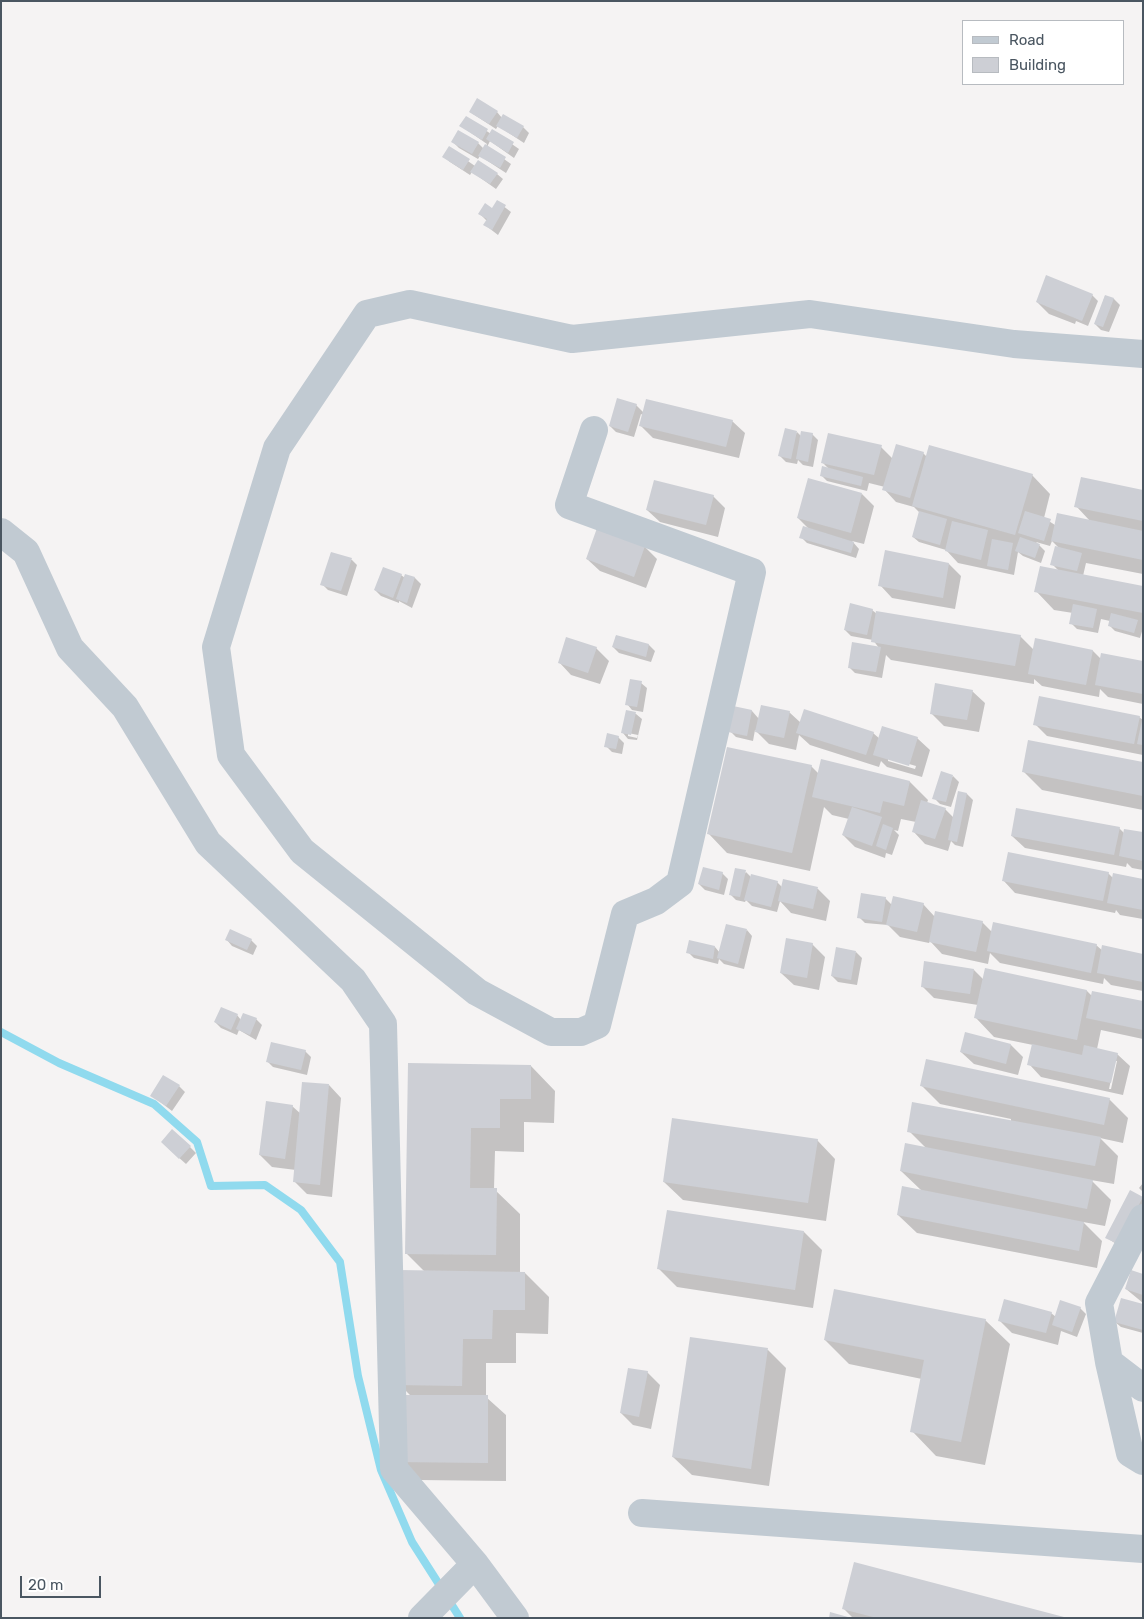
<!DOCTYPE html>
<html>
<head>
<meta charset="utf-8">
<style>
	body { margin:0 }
	#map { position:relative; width:1144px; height:1619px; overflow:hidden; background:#f5f3f3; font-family:Rubik,sans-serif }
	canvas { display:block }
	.frame { position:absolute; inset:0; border:2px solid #4a5661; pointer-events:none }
	.legend { position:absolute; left:962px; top:20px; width:162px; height:65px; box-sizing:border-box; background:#fff; border:1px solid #b7bbc0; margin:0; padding:6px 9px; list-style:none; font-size:15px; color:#4a5661 }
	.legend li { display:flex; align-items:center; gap:10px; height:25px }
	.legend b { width:25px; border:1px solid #b7bbc0 }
	.scale { position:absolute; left:20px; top:1576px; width:81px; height:22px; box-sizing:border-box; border:2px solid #4a5661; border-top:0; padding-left:6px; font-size:15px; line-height:18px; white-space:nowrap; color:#4a5661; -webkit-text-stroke:4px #fff; paint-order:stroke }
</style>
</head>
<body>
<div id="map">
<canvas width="1144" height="1619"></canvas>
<div class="frame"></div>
<ul class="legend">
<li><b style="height:6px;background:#c1cad2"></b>Road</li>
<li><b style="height:14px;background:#cdcfd5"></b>Building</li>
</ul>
<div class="scale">20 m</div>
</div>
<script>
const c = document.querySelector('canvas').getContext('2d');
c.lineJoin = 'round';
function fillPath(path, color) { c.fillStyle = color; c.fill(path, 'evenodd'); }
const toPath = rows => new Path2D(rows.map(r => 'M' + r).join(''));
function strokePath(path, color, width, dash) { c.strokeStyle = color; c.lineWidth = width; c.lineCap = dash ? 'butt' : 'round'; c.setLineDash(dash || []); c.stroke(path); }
fillPath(toPath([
	[470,112,497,112,502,118,503,116,523,127,529,133,524,143,498,126,496,129],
	[466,117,491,134,493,131,519,149,514,158,490,141,487,147,511,164,506,173,480,156,478,159,459,148,453,142,478,143,484,149,487,144,461,126],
	[449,148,475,166,497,174,503,179,496,189,472,172,470,175,450,162,444,157],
	[498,202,511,212,498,235,485,225,487,221,480,214,493,210],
	[1092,295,1098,301,1088,326,1076,321,1075,324,1049,314,1037,302],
	[1105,296,1114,299,1120,305,1109,332,1101,330,1095,324],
	[636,405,644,413,732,421,745,433,739,458,653,438,640,425,643,415,641,414,634,437,616,432,610,426],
	[797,432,801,436,812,434,818,440,813,467,803,465,798,460,797,464,786,462,780,456],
	[881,447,893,459,923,453,927,457,1032,475,1050,494,1044,518,1055,525,1090,521,1076,506,1143,492,1143,574,1086,563,1083,576,1143,588,1143,628,1140,638,1115,631,1109,625,1110,621,1101,619,1098,633,1077,629,1071,623,1073,613,1054,610,1036,591,1059,571,1052,564,1060,549,1052,541,1050,546,1036,542,1045,551,1041,563,1023,556,1018,552,1014,575,958,563,946,550,919,542,913,537,920,513,914,507,896,502,884,489,885,487,869,483,867,491,827,481,822,476,829,469,822,462],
	[862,494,874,506,864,544,852,541,859,549,856,558,807,543,801,537,810,530,798,518],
	[713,496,725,508,718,537,660,522,647,510],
	[645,547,657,559,646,588,600,571,587,559],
	[331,553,352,560,357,565,347,596,328,590,322,584],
	[949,564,961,576,955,609,892,598,880,585],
	[401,575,405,578,406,575,415,578,421,584,412,608,399,601,399,603,381,596,375,590],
	[872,610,877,614,1020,636,1034,650,1093,651,1101,659,1143,662,1143,704,1108,697,1100,689,1099,697,1042,686,1034,679,1034,684,891,660,886,655,882,678,855,673,849,667,879,648,873,640,851,636,845,630],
	[616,636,649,645,655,651,651,662,619,653,613,647],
	[596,648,609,661,600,684,571,675,559,662],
	[641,683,647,688,643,712,632,710,627,704],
	[972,691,985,703,979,732,944,726,931,713],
	[734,708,752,711,759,719,789,712,801,723,873,733,880,739,917,738,930,750,922,777,887,767,881,761,879,767,810,745,799,735,796,750,769,744,755,730,753,741,736,737,730,731],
	[888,758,916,766,915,769,888,761],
	[627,712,636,714,642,719,637,740,628,739,623,733],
	[628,733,638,735,637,738,628,736],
	[1139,717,1143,720,1143,755,1047,736,1035,724],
	[618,737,624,743,622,754,612,752,606,746],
	[1143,764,1143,810,1042,790,1023,771],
	[811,766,819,774,910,782,928,800,927,803,945,809,954,818,959,792,967,794,973,800,963,847,955,845,951,841,948,851,925,844,913,831,916,822,901,819,898,831,894,830,899,835,892,855,886,853,885,858,855,847,843,835,849,819,832,815,824,807,810,871,727,853,709,834],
	[953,776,959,782,951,807,940,804,934,798],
	[1119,828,1125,834,1143,833,1143,870,1132,868,1127,863,1126,867,1025,848,1012,836],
	[746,872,752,878,777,882,782,887,784,881,818,889,830,901,826,921,791,913,780,901,777,912,752,906,746,900,745,902,736,900,730,894],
	[722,873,728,879,724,895,705,890,699,884],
	[1108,873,1113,878,1143,880,1143,919,1120,915,1116,910,1115,913,1015,893,1003,880],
	[885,898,892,905,923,904,935,917,982,922,992,932,1096,945,1103,951,1143,955,1143,991,1111,985,1104,978,1103,984,1000,963,990,953,988,964,942,954,930,941,929,943,900,937,888,925,865,923,859,917],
	[747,930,752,936,744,969,724,964,719,959,718,964,694,958,688,952,715,947,720,953],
	[227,940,251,940,257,946,253,955,232,946],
	[812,944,825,957,819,990,794,985,781,973],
	[856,952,862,958,857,985,838,982,832,976],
	[974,970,984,980,1087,991,1092,996,1143,1002,1143,1039,1101,1030,1097,1049,1117,1054,1130,1066,1123,1095,1041,1077,1029,1064,1033,1045,994,1037,976,1018,978,1005,934,998,922,986],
	[1115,1061,1117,1061,1111,1089,1109,1089],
	[237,1015,241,1020,256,1019,262,1025,256,1040,239,1030,237,1035,221,1028,215,1022],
	[1011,1045,1023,1057,1018,1075,974,1064,961,1052],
	[305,1051,311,1057,307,1075,273,1067,267,1061],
	[409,1064,531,1066,555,1091,554,1123,524,1122,524,1152,495,1151,494,1189,520,1214,520,1273,525,1273,549,1297,548,1334,516,1333,516,1363,486,1363,486,1397,506,1415,506,1481,418,1480,400,1462,411,1396,399,1384,424,1271,406,1253],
	[329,1085,341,1098,332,1197,307,1194,295,1182,296,1170,272,1167,260,1155,292,1106,301,1114],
	[179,1086,185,1092,172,1111,151,1095],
	[922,1086,1109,1099,1128,1118,1123,1143,1100,1138,1118,1156,1114,1184,1091,1180,1111,1200,1105,1226,1083,1222,1102,1241,1097,1268,917,1233,898,1215,922,1191,901,1171,926,1148,909,1131,1011,1122,1011,1119,940,1104],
	[817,1140,835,1159,826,1221,683,1200,664,1182],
	[190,1147,196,1153,186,1164,168,1148],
	[1143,1183,1143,1192,1139,1188],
	[1142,1198,1143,1214,1124,1249,1107,1238],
	[804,1232,822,1250,813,1308,677,1287,659,1269],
	[1143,1275,1143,1303,1126,1289],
	[1143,1305,1143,1333,1121,1327,1115,1322],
	[1080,1308,1086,1314,1077,1337,1061,1331,1058,1345,1012,1333,1000,1321,1051,1313,1056,1317],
	[985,1320,1010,1344,985,1465,936,1456,912,1431,922,1379,849,1364,825,1340],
	[691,1339,768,1350,786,1368,769,1486,692,1475,673,1457],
	[647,1372,660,1385,651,1429,633,1425,621,1413],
	[843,1608,1061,1618,853,1618]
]), '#0003');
strokePath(toPath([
	[1,1032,59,1063,154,1104,197,1142,211,1186,265,1185,301,1210,340,1262,358,1376,381,1470,412,1542,442,1589],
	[448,1599,460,1618]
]), '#90daee', 8);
fillPath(toPath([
	[477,98,498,111,489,124,469,112],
	[503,114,524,126,517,138,496,126],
	[466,116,488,129,482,140,459,126],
	[492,129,514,142,508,153,486,139],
	[458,130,479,142,472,154,451,142],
	[485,144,506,157,500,168,478,156],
	[449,146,470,159,463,170,442,157],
	[478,160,498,173,490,184,470,172],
	[497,200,506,205,492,230,483,225,487,219,478,214,485,203,492,208],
	[1046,275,1093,294,1082,321,1036,302],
	[1105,295,1114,298,1103,327,1094,324],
	[617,398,637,404,628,432,609,426],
	[646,399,733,420,726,447,639,426],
	[785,428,797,431,791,459,778,456],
	[801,431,813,433,808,462,796,459],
	[828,433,882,445,874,475,821,463],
	[896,444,924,452,910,498,882,490],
	[929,445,1033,474,1015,535,912,506],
	[822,466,863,477,861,486,820,476],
	[1081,477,1143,490,1143,521,1074,507],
	[808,478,862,493,851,533,797,518],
	[654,480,714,495,706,525,646,510],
	[919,511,947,519,940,545,912,537],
	[1025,511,1051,519,1044,541,1018,533],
	[1057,513,1143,531,1143,560,1051,541],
	[952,521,988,530,981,560,945,551],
	[803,526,854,542,851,553,799,538],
	[597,528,645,546,634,577,586,559],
	[1020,537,1040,544,1035,558,1015,551],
	[992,539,1013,543,1008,570,987,566],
	[1055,546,1082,553,1077,571,1050,565],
	[885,550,949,563,943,598,878,586],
	[331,552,352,558,341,591,320,585],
	[1040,566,1143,586,1143,613,1034,592],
	[383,567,402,574,393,598,374,590],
	[405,574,415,577,407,603,396,599],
	[850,603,873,609,867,635,844,630],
	[1073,604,1097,609,1093,628,1069,624],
	[876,611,1021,635,1015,666,871,642],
	[1111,613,1138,620,1134,633,1108,626],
	[616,635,649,644,646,657,612,647],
	[566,637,597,647,588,673,558,663],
	[1035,638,1093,650,1086,685,1028,674],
	[852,642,881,647,876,672,848,668],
	[1101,653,1143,661,1143,694,1095,685],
	[630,679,642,681,637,707,625,705],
	[935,683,973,690,967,720,930,714],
	[1039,696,1140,716,1134,744,1033,725],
	[761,705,790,711,784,738,755,732],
	[733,706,752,710,747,736,728,732],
	[804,709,874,732,866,755,796,733],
	[626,710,636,712,631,735,621,733],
	[1142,720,1143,720,1143,745,1137,744],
	[882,726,918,737,909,766,873,755],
	[607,733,619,736,616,749,604,747],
	[1028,740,1143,762,1143,796,1022,772],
	[727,747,812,765,792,853,707,834],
	[821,759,910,781,904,806,883,801,880,813,812,797],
	[941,771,953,775,946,802,932,799],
	[958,791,967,793,957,842,948,840],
	[921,800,946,808,935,839,912,832],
	[852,807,882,817,872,846,842,835],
	[1016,808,1120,827,1114,855,1011,836],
	[883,824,893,828,886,850,876,846],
	[1124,829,1143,832,1143,861,1119,856],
	[1008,852,1109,872,1103,901,1002,881],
	[703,867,723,872,719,890,698,884],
	[735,868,746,870,740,897,729,895],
	[1113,873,1143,879,1143,910,1107,903],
	[751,874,778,881,771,907,744,900],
	[783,879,818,887,813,909,778,901],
	[861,893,886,897,882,922,857,918],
	[893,896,924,903,917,932,886,925],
	[935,911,983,921,976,952,929,942],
	[993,922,1097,944,1091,973,987,951],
	[726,924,747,929,738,964,717,958],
	[230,929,252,939,247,950,225,940],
	[786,938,813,943,807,978,780,973],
	[689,940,715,946,713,959,686,953],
	[1102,945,1143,954,1143,982,1097,973],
	[836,947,856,951,851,980,831,976],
	[924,961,974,969,970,994,921,987],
	[985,968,1087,990,1077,1040,974,1018],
	[1092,991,1143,1001,1143,1030,1086,1018],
	[221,1007,238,1014,231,1030,214,1022],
	[243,1013,257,1018,250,1035,236,1029],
	[965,1032,1011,1044,1006,1064,960,1052],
	[271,1042,306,1050,301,1070,266,1062],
	[1032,1044,1082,1055,1084,1045,1118,1053,1111,1083,1027,1065],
	[926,1059,1110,1098,1104,1125,920,1086],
	[408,1063,531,1065,531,1099,500,1099,500,1128,471,1128,470,1188,497,1188,496,1255,405,1254],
	[163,1075,180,1085,166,1106,150,1096],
	[302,1082,329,1084,320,1185,293,1182],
	[266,1101,293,1105,285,1159,259,1155],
	[912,1102,1101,1137,1095,1166,907,1132],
	[672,1118,818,1139,808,1203,663,1182],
	[172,1129,191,1146,179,1159,161,1142],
	[905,1143,1093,1180,1087,1209,900,1171],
	[902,1186,1084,1222,1079,1251,897,1215],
	[1130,1190,1143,1197,1118,1244,1105,1238],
	[667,1210,804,1231,795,1290,657,1269],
	[399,1270,525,1272,525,1310,493,1310,492,1339,463,1339,462,1386,398,1385],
	[1131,1270,1143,1274,1143,1295,1125,1289],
	[834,1289,986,1319,961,1442,910,1432,924,1360,824,1340],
	[1121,1298,1143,1304,1143,1330,1114,1322],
	[1004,1299,1052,1312,1046,1333,998,1321],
	[1060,1300,1081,1307,1072,1332,1052,1325],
	[690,1337,768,1348,751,1469,672,1457],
	[628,1368,648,1371,639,1417,620,1413],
	[399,1395,488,1395,488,1463,399,1462],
	[854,1562,1064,1617,1064,1618,877,1618,842,1609],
	[830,1612,848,1617,848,1618,829,1618]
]), '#cdcfd5');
strokePath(toPath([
	[594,430,569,505,752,572,680,883,656,901,625,914,597,1025,581,1032,551,1032,477,992,302,851,231,755,216,647,277,448,367,314,410,304,572,339,810,314,1014,344,1143,354],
	[1,532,26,552,70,648,125,707,208,843,353,980,383,1024,394,1469,475,1564,515,1618],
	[1143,1218,1099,1303,1109,1362,1143,1388],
	[1109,1362,1130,1453,1143,1461],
	[642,1513,1143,1549],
	[422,1618,475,1564]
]), '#c1cad2', 28);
</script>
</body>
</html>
